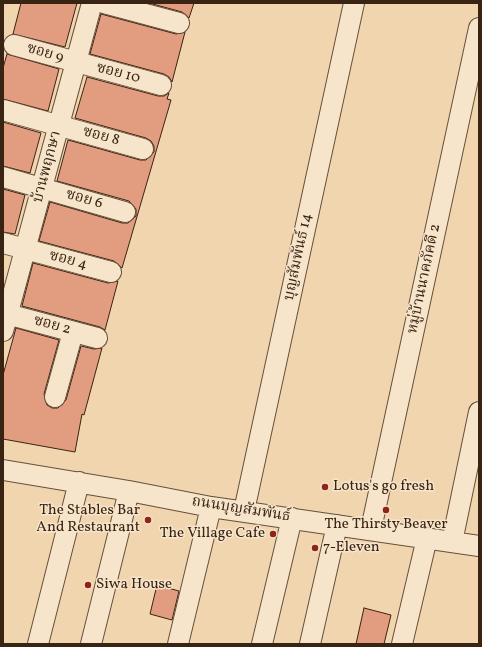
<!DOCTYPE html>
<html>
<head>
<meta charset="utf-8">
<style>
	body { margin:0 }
	#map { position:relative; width:482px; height:647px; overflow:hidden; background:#f1d5af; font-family:Vollkorn,serif }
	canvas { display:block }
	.frame { position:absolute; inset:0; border:4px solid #392313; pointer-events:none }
</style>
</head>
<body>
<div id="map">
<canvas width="482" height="647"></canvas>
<div class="frame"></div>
</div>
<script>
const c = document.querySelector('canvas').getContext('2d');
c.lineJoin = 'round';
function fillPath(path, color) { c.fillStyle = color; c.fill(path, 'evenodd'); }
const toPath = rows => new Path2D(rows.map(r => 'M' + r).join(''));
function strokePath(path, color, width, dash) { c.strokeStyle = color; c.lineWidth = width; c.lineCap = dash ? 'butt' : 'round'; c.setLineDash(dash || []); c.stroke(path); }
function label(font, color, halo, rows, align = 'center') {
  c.font = font + ' Vollkorn,"Noto Serif Thai",serif'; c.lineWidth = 3; c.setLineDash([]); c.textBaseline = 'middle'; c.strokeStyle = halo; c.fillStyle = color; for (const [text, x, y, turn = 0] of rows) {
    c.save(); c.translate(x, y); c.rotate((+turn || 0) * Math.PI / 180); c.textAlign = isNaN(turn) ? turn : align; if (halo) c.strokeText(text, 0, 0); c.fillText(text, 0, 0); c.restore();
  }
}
const building = toPath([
	[21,3,77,3,65,47,13,34,21,3],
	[149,3,194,3,189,18,182,12,149,3],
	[101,14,176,34,185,32,172,82,169,77,164,74,90,54,101,14],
	[7,54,59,69,48,111,3,99,3,68,7,54],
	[87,77,158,96,164,96,169,93,167,99,171,100,122,268,114,261,39,241,50,202,122,223,128,223,136,216,136,209,129,201,57,181,68,140,140,160,146,160,154,152,154,146,151,141,146,138,75,118,87,77],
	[3,122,41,133,30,173,3,166,3,122],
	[3,189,25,195,15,234,3,232,3,189],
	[33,263,108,283,118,281,105,330,100,327,22,306,33,263],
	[16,328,59,340,44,394,47,405,52,408,58,408,66,400,81,346,94,349,102,348,84,415,82,414,75,452,3,439,3,375,16,328],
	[157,585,179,591,172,620,150,614,157,585],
	[364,608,391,615,384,644,356,644,364,608]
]);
fillPath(building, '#e29d81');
strokePath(building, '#392313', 1);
const minor = toPath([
	[104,3,179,23],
	[14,45,161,85],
	[3,110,143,149],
	[3,177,125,212],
	[3,243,111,272],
	[3,313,97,338],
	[3,331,92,3],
	[55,397,73,332],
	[3,470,129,491,211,507,479,546],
	[244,511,354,3],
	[371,529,479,28],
	[452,542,479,412],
	[38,644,79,482],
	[91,644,129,491],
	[178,644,211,507],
	[262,644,292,518],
	[310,644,337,525],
	[402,644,427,538]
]);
strokePath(minor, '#67503a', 22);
strokePath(minor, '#f6e4cb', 20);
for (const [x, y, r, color] of [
	[325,487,4,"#8f2418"],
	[386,510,4,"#8f2418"],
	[148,520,4,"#8f2418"],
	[273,534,4,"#8f2418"],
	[315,548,4,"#8f2418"],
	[88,585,4,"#8f2418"]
]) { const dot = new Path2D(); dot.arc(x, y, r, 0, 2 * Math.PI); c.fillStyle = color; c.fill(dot); strokePath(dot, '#f6e4cb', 1.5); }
label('15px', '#392313', '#f6e4cb', [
	["ซอย 9",45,54,16],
	["ซอย 10",118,74,15],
	["ซอย 8",101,137,15],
	["บ้านพฤกษา",48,167,-75],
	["ซอย 6",84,200,16],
	["บุญสัมพันธ์ 14",299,257,-78],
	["ซอย 4",68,261,15],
	["หมู่บ้านนาคภัคดี 2",425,279,-78],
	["ซอย 2",52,326,15],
	["ถนนบุญสัมพันธ์",241,510,9]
]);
label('15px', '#392313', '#f6e4cb', [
	["Lotus's go fresh",333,487],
	["The Stables Bar",140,511,"right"],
	["And Restaurant",140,528,"right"],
	["The Thirsty Beaver",386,525,"center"],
	["The Village Cafe",265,534,"right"],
	["7-Eleven",323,548],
	["Siwa House",96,585]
], 'left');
</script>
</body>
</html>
